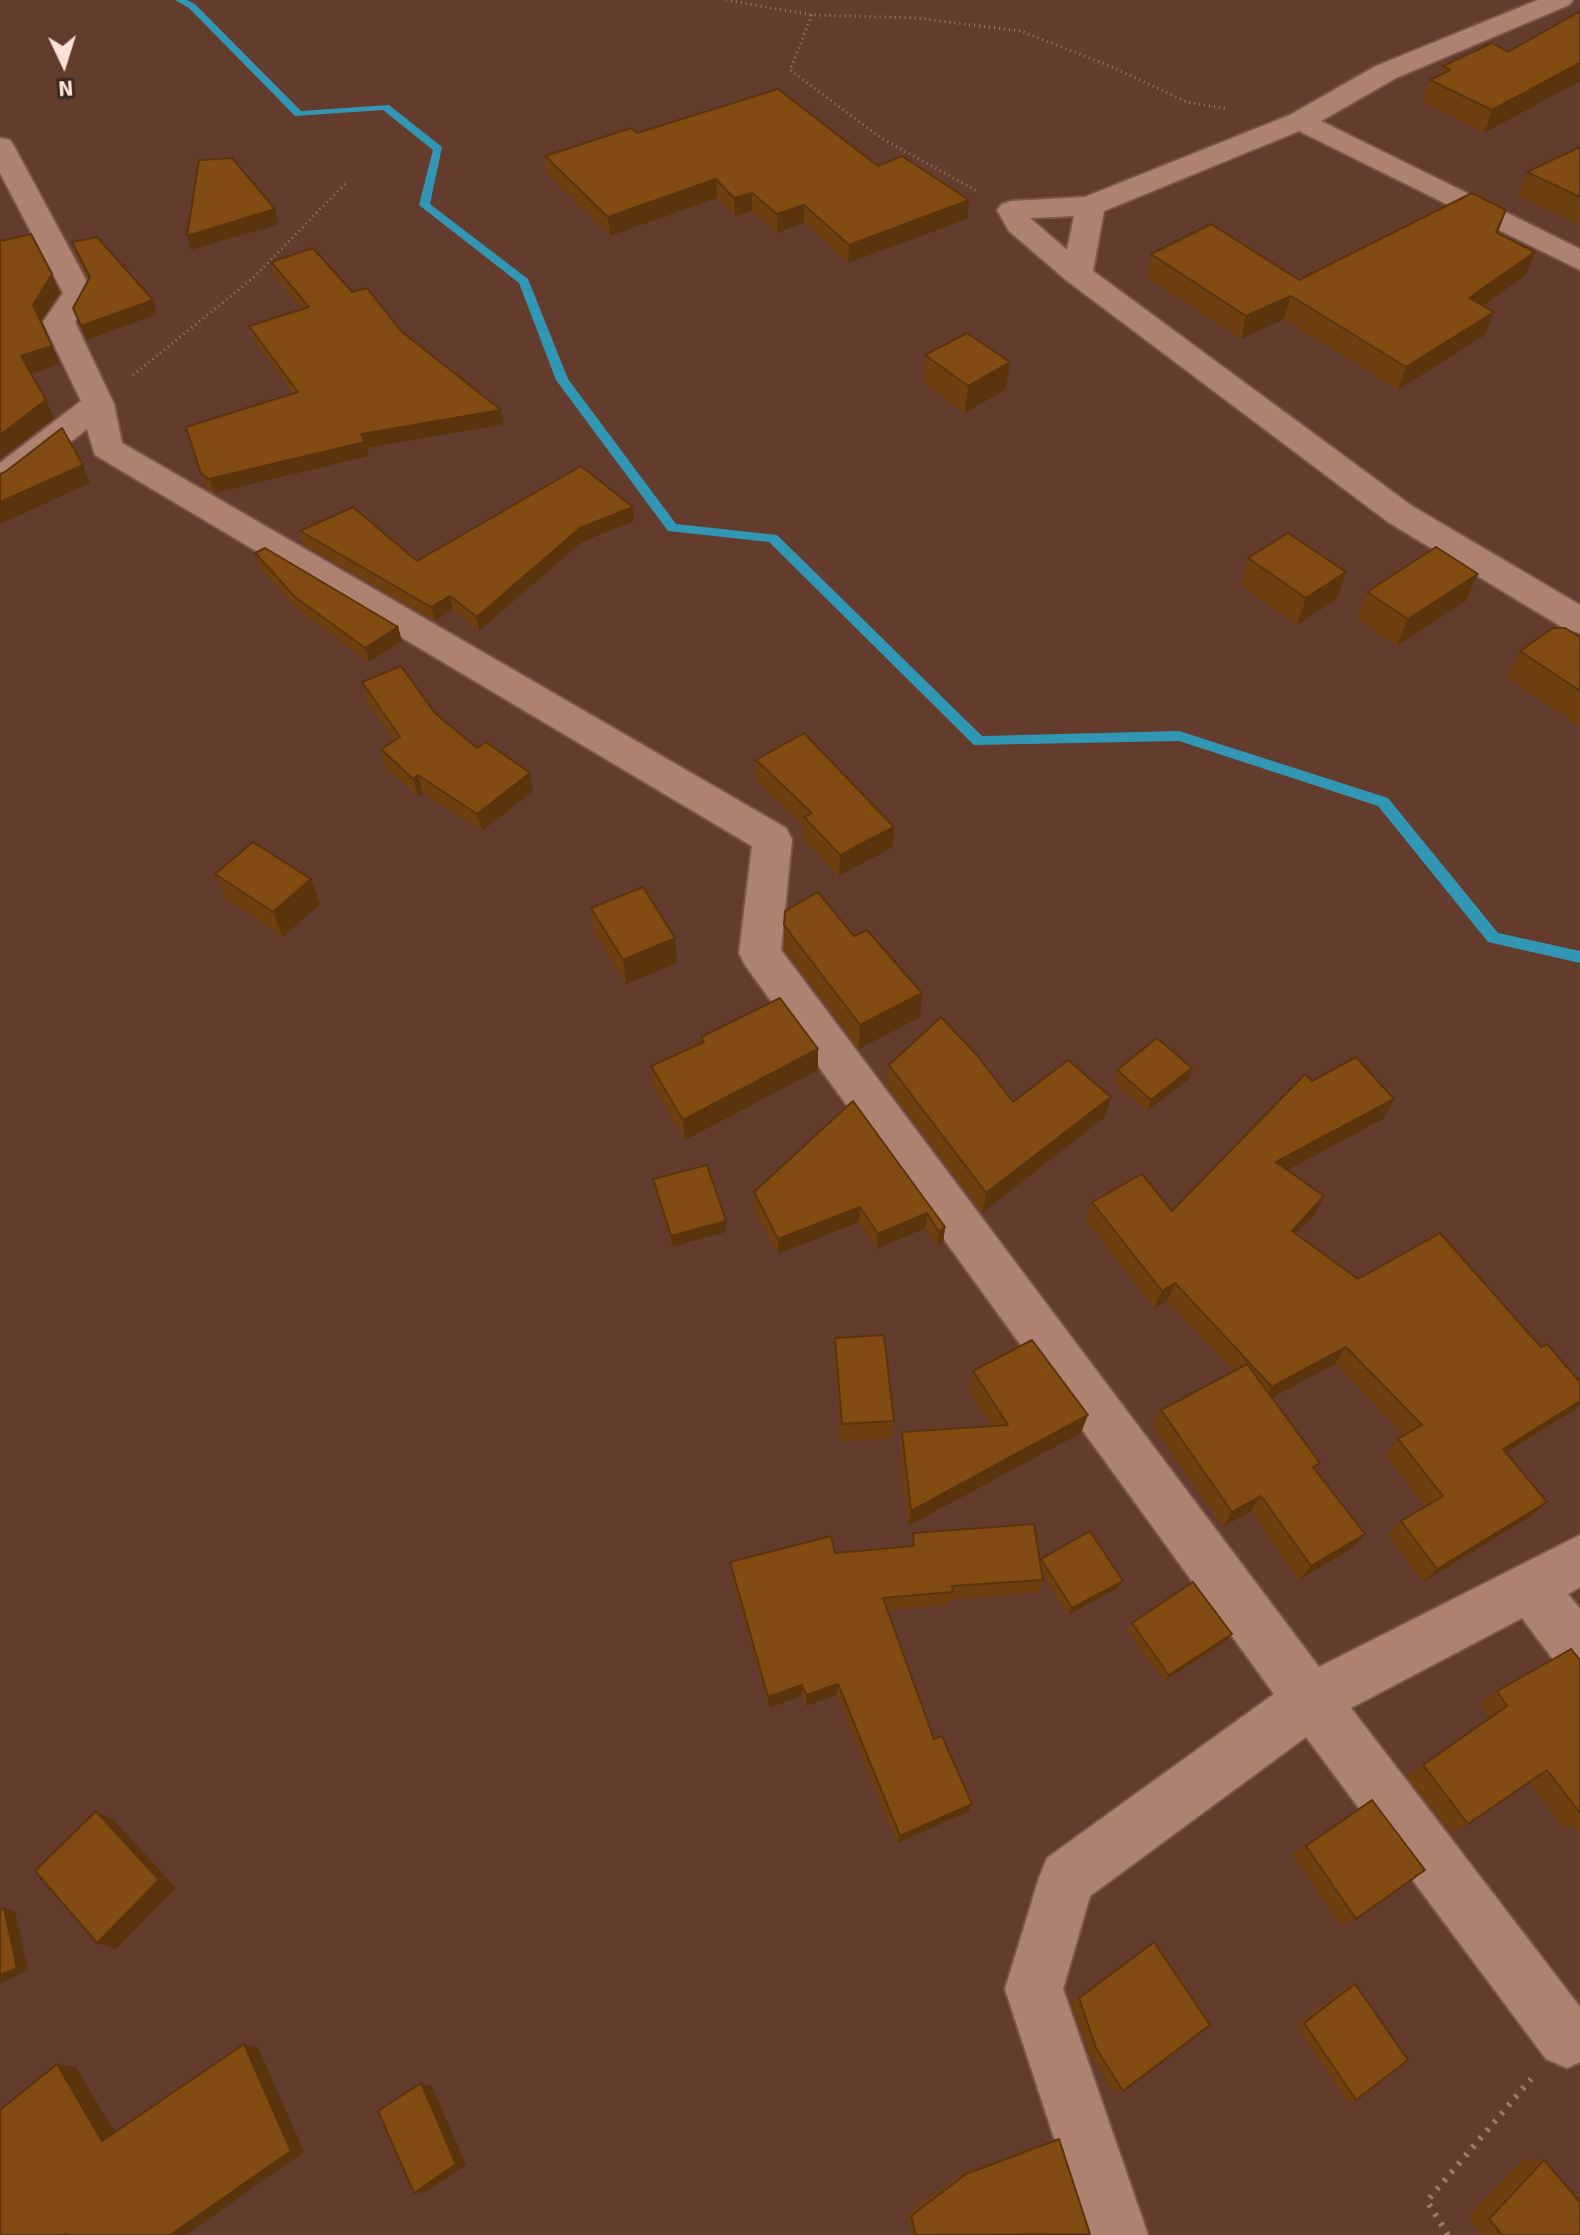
<!DOCTYPE html>
<html>
<head>
<meta charset="utf-8">
<style>
	body { margin:0 }
	#map { position:relative; width:1580px; height:2235px; overflow:hidden; background:#633c2d; font-family:Signika,sans-serif }
	canvas { display:block }
	.north { position:absolute; left:24px; top:24px; width:80px; height:80px; -webkit-text-stroke:6px #3b2821; paint-order:stroke; rotate:176deg; font-size:22px; font-weight:700; line-height:32px; text-align:center; color:#fbe2d9 }
	.north::after { content:''; display:block; margin:auto; width:28px; height:36px; background:#fbe2d9; clip-path:polygon(50% 0,100% 100%,50% 72%,0 100%) }
</style>
</head>
<body>
<div id="map">
<canvas width="1580" height="2235"></canvas>
<div class="north">N</div>
</div>
<script>
const c = document.querySelector('canvas').getContext('2d');
c.lineJoin = 'round';
const toPath = rows => new Path2D(rows.map(r => 'M' + r).join(''));
function fillPath(path, color) { c.fillStyle = color; c.fill(path, 'evenodd'); }
function strokePath(path, color, width, dash) { c.strokeStyle = color; c.lineWidth = width; c.lineCap = dash ? 'butt' : 'round'; c.setLineDash(dash || []); c.stroke(path); }
fillPath(toPath([
	[175,0,187,0,195,4,301,111,389,105,442,147,430,204,528,279,568,379,676,524,777,535,982,736,1179,731,1388,798,1498,933,1580,951,1580,963,1488,942,1378,806,1179,741,974,745,769,542,668,531,556,380,519,283,419,205,433,150,383,110,295,116,189,8,175,0]
]), '#3297b4');
const minor = toPath([
	[1538,0,1573,0,1569,5,1396,78,1321,121,1580,249,1580,270,1299,131,1104,211,1093,271,1412,506,1580,605,1580,633,1567,630,1388,522,1066,280,1009,231,997,210,1002,204,1012,201,1085,197,1290,115,1376,66,1538,0],
	[1074,216,1067,250,1030,218,1074,216],
	[0,138,10,140,14,146,93,293,75,322,114,404,122,443,786,828,792,839,781,950,1319,1667,1580,1535,1580,1587,1568,1594,1580,1609,1580,1677,1561,1670,1522,1618,1351,1708,1580,2007,1580,2062,1567,2068,1546,2059,1306,1737,1090,1896,1063,1989,1148,2235,1086,2235,1005,1989,1039,1878,1047,1858,1274,1694,745,965,739,953,752,846,95,455,87,429,12,488,0,491,0,463,81,401,43,322,63,293,0,173,0,138]
]);
strokePath(minor, '#79584b', 4);
strokePath(toPath([
	[726,0,812,15,917,18,1021,31,1112,67,1187,102,1228,109],
	[812,15,790,70,881,138,977,191],
	[133,375,252,279,347,182]
]), '#9c7b6e', 3, [1, 4]);
strokePath(toPath([
	[1448,2235,1427,2201,1531,2079]
]), '#9c7b6e', 6, [3, 8]);
fillPath(minor, '#ae8271');
fillPath(toPath([
	[1580,11,1580,81,1484,133,1423,102,1430,80,1440,75,1443,66,1508,52],
	[637,133,878,166,967,219,848,263,804,223,777,233,752,211,735,216,717,198,610,236,547,174,545,156],
	[1580,147,1580,225,1518,196,1527,172],
	[1498,233,1535,252,1526,275,1483,306,1494,312,1485,335,1398,390,1284,319,1241,339,1147,277,1151,254,1299,280],
	[72,242,153,300,157,314,87,340,73,308,89,280,77,257],
	[271,262,352,292,501,410,504,424,367,448,369,456,214,493,206,488,186,427,293,393,254,340,249,326,302,309,275,276],
	[925,355,1006,389,965,413,923,383],
	[633,507,634,521,582,542,479,631,453,609,435,621,304,545,300,531,417,561],
	[255,553,398,627,402,641,369,662,299,611,260,567],
	[1248,558,1346,572,1337,599,1297,625,1240,585],
	[1367,592,1466,601,1397,646,1357,619],
	[1580,637,1580,727,1507,678,1520,651],
	[362,682,435,713,477,748,533,791,482,831,423,793,418,797,386,768,381,749,395,741,367,701],
	[756,760,894,827,893,847,839,876,803,838,804,826,756,781],
	[215,874,311,879,320,904,283,937,226,899],
	[591,908,677,963,626,984,595,933],
	[784,925,854,936,922,993,920,1017,859,1049,784,949],
	[701,1037,818,1070,685,1140,653,1086,651,1066,701,1043],
	[889,1065,1013,1102,1111,1097,1105,1117,982,1213,887,1086],
	[1117,1070,1188,1080,1147,1111,1114,1082],
	[1312,1081,1394,1099,1383,1119,1287,1170,1314,1215,1296,1234,1358,1279,1541,1347,1580,1382,1580,1405,1574,1410,1506,1453,1531,1516,1423,1582,1388,1535,1401,1521,1425,1506,1385,1455,1398,1439,1404,1435,1335,1364,1272,1398,1320,1463,1315,1470,1365,1534,1352,1548,1299,1580,1251,1511,1223,1527,1153,1426,1161,1410,1233,1371,1167,1301,1154,1308,1086,1220,1092,1202,1172,1211],
	[853,1101,945,1227,943,1243,937,1247,925,1228,877,1249,859,1222,778,1254,754,1208,754,1192],
	[653,1179,726,1232,672,1247,655,1190],
	[835,1338,894,1421,891,1438,841,1442,834,1357],
	[973,1371,1081,1433,908,1526,900,1449,902,1432,992,1426,968,1390],
	[913,1533,1040,1561,1041,1559,1118,1588,1068,1615,1042,1573,1043,1580,1037,1593,951,1599,950,1604,887,1610,934,1739,972,1804,968,1812,897,1843,837,1695,806,1706,802,1696,769,1708,731,1575,730,1562,910,1546],
	[1132,1623,1232,1634,1226,1641,1164,1681,1127,1630],
	[1580,1660,1580,1834,1573,1825,1564,1829,1529,1782,1468,1824,1451,1833,1407,1776,1489,1718,1479,1703,1497,1691],
	[1372,1800,1356,1919,1341,1926,1292,1854],
	[1154,1942,1123,2091,1114,2093,1088,2051,1071,2003],
	[1355,1984,1356,2100,1347,2101,1296,2025,1347,1987],
	[1059,2139,1088,2235,913,2235,907,2214,961,2174,1052,2140],
	[1522,2160,1544,2160,1580,2235,1483,2235,1468,2217]
]), '#6f400f');
fillPath(toPath([
	[1580,63,1580,81,1484,133,1492,110],
	[716,179,717,198,610,236,608,217],
	[752,193,752,211,735,216,734,198],
	[969,200,967,219,848,263,849,245],
	[804,205,804,223,777,233,777,214],
	[275,209,279,224,191,250,187,236],
	[1506,210,1498,233,1496,232],
	[1535,252,1526,275,1461,321,1469,298],
	[52,274,60,293,40,323,33,305],
	[1291,296,1284,319,1241,339,1246,316],
	[153,300,157,314,87,340,81,326],
	[1494,312,1485,335,1398,390,1406,367],
	[52,346,60,364,29,375,21,356],
	[1010,362,1006,389,965,413,968,386],
	[46,400,54,418,0,459,0,435],
	[501,410,504,424,367,448,369,456,214,493,209,479,361,434],
	[83,465,90,483,0,524,0,502],
	[633,507,634,521,582,542,479,631,477,617,580,528],
	[1346,572,1337,599,1297,625,1306,598],
	[1478,574,1466,601,1397,646,1408,619],
	[450,596,453,609,435,621,431,607],
	[398,627,402,641,369,662,365,648],
	[530,773,533,791,482,831,477,814],
	[418,775,423,793,418,797,413,779],
	[894,827,893,847,839,876,840,855],
	[311,879,320,904,283,937,273,912],
	[675,938,677,963,626,984,623,960],
	[922,993,920,1017,859,1049,860,1025],
	[818,1049,818,1070,685,1140,683,1120],
	[1192,1068,1188,1080,1147,1111,1151,1100],
	[1111,1097,1105,1117,982,1213,986,1193],
	[1394,1099,1383,1119,1267,1181,1276,1162],
	[1324,1196,1314,1215,1282,1249,1292,1231],
	[860,1207,859,1222,778,1254,778,1239],
	[927,1213,925,1228,877,1249,878,1234],
	[726,1221,726,1232,672,1247,671,1236],
	[945,1227,943,1243,937,1247,939,1232],
	[1175,1283,1167,1301,1154,1308,1162,1291],
	[1346,1347,1335,1364,1262,1403,1272,1387],
	[1580,1401,1580,1405,1574,1410,1488,1464,1503,1449],
	[1088,1415,1081,1433,908,1526,911,1511],
	[1261,1496,1251,1511,1223,1527,1232,1512],
	[1547,1502,1531,1516,1423,1582,1437,1569],
	[1365,1534,1352,1548,1299,1580,1311,1566],
	[1123,1581,1118,1588,1068,1615,1072,1608],
	[1232,1634,1226,1641,1164,1681,1169,1675],
	[838,1684,837,1695,806,1706,806,1695],
	[802,1685,802,1696,769,1708,768,1697],
	[972,1804,968,1812,897,1843,900,1836],
	[96,1811,114,1820,176,1888,116,1949,97,1943],
	[4,1908,15,1911,28,1970,0,1984],
	[244,2044,258,2047,304,2152,187,2234,188,2235,170,2235],
	[57,2064,76,2067,120,2141,102,2141],
	[421,2083,432,2086,466,2165,425,2192,414,2193]
]), '#5a340c');
const building = toPath([
	[1580,11,1580,63,1492,110,1430,80,1450,70,1443,66,1492,43,1508,52,1580,11],
	[778,89,878,166,902,156,969,200,849,245,804,205,777,214,752,193,734,198,716,179,608,217,545,156,631,128,637,133,778,89],
	[1580,147,1580,197,1527,172,1580,147],
	[232,158,275,209,187,236,199,160,232,158],
	[1472,193,1506,210,1496,232,1535,252,1469,298,1494,312,1406,367,1291,296,1246,316,1151,254,1211,224,1299,280,1472,193],
	[31,234,52,274,33,305,52,346,21,356,46,400,0,435,0,241,31,234],
	[97,237,153,300,81,326,73,308,90,277,72,242,97,237],
	[313,248,352,292,367,288,401,331,501,410,361,434,365,442,209,479,201,474,186,427,298,392,249,326,309,307,271,262,313,248],
	[967,333,1010,362,968,386,925,355,967,333],
	[62,428,83,465,0,502,0,474,5,472,62,428],
	[581,466,633,507,580,528,477,617,450,596,431,607,300,531,353,507,417,561,581,466],
	[1288,533,1346,572,1306,598,1248,558,1288,533],
	[1436,547,1478,574,1408,619,1367,592,1436,547],
	[265,548,398,627,365,648,295,597,255,553,265,548],
	[1553,628,1565,628,1580,637,1580,691,1520,651,1553,628],
	[401,666,435,713,477,748,486,742,530,773,477,814,418,775,413,779,381,749,400,737,362,682,401,666],
	[804,733,894,827,840,855,804,817,812,813,756,760,804,733],
	[253,842,311,879,273,912,215,874,253,842],
	[643,887,675,938,623,960,591,908,643,887],
	[818,892,854,936,867,930,922,993,860,1025,784,925,785,911,818,892],
	[780,998,818,1049,683,1120,651,1066,704,1042,701,1037,780,998],
	[941,1017,975,1053,1013,1102,1068,1060,1111,1097,986,1193,889,1065,941,1017],
	[1157,1038,1192,1068,1151,1100,1117,1070,1157,1038],
	[1356,1057,1394,1099,1276,1162,1324,1196,1292,1231,1358,1279,1440,1233,1541,1347,1547,1344,1580,1382,1580,1401,1503,1449,1547,1502,1437,1569,1401,1521,1443,1496,1398,1439,1422,1425,1346,1347,1272,1387,1175,1283,1162,1291,1092,1202,1142,1174,1172,1211,1305,1074,1312,1081,1356,1057],
	[853,1101,945,1227,939,1232,927,1213,878,1234,860,1207,778,1239,754,1192,853,1101],
	[707,1165,726,1221,671,1236,653,1179,707,1165],
	[884,1335,894,1421,842,1424,835,1338,884,1335],
	[1032,1340,1088,1415,911,1511,902,1432,1008,1425,973,1371,1032,1340],
	[1247,1364,1320,1463,1313,1467,1365,1534,1311,1566,1261,1496,1232,1512,1161,1410,1247,1364],
	[1034,1524,1043,1580,952,1586,953,1592,883,1598,934,1739,942,1736,972,1804,900,1836,838,1684,806,1695,802,1685,768,1697,730,1562,831,1536,835,1553,914,1546,913,1533,1034,1524],
	[1090,1531,1123,1581,1072,1608,1041,1559,1090,1531],
	[1193,1582,1232,1634,1169,1675,1132,1623,1193,1582],
	[1571,1649,1580,1660,1580,1813,1547,1770,1468,1824,1423,1765,1507,1706,1497,1691,1571,1649],
	[1372,1800,1425,1870,1356,1919,1306,1846,1372,1800],
	[96,1811,159,1880,97,1943,35,1871,96,1811],
	[4,1908,17,1968,0,1975,0,1909,4,1908],
	[1154,1942,1210,2025,1123,2091,1096,2048,1079,1998,1154,1942],
	[1355,1984,1408,2060,1356,2100,1304,2023,1355,1984],
	[244,2044,291,2151,170,2235,66,2235,65,2234,63,2235,0,2235,0,2110,57,2064,102,2141,244,2044],
	[421,2083,456,2164,414,2193,378,2111,421,2083],
	[1059,2139,1090,2234,916,2235,911,2216,966,2174,1059,2139],
	[1544,2160,1580,2202,1580,2235,1502,2235,1489,2219,1544,2160]
]);
fillPath(building, '#814b11');
strokePath(building, '#5a340c', 2);
</script>
</body>
</html>
